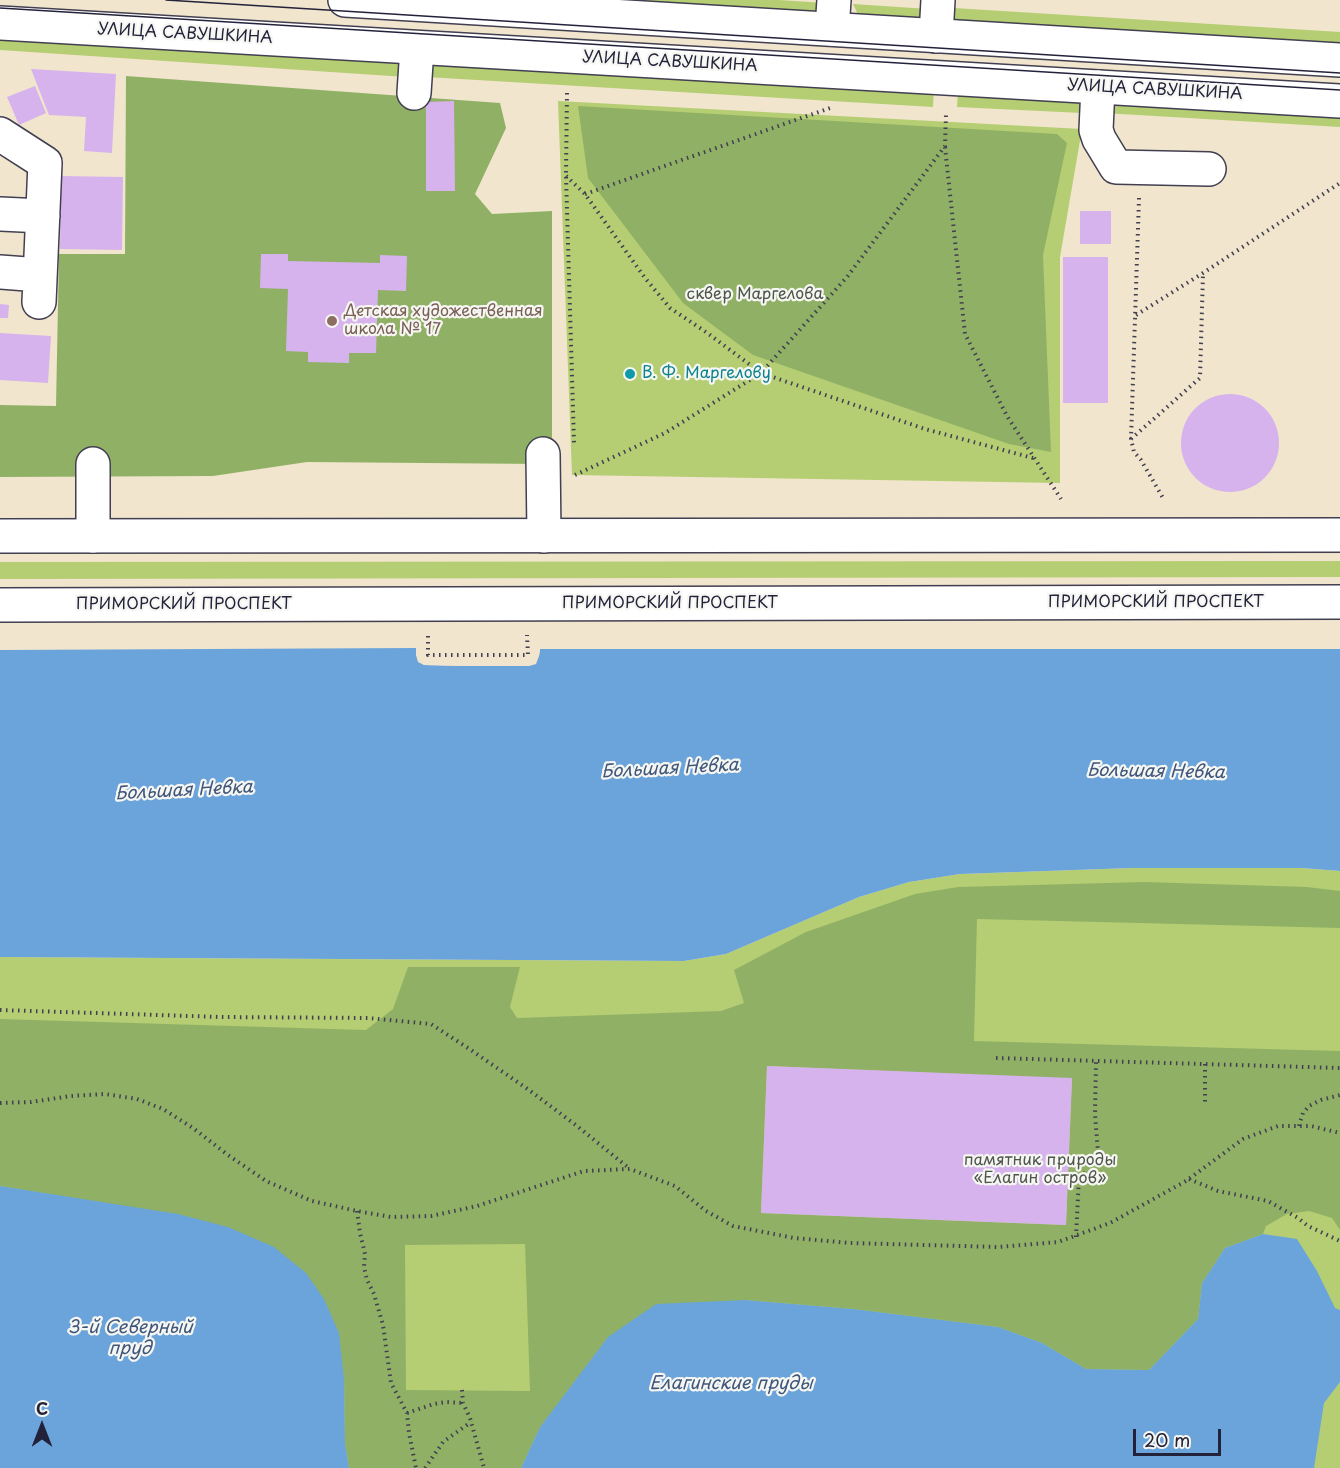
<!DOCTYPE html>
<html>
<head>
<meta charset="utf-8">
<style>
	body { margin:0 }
	#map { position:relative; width:1340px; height:1468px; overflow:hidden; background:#f1e5cd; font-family:"Playpen Sans",sans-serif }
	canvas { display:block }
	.north { position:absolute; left:12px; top:1396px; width:60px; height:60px; -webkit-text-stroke:4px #f6f6f2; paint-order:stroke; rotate:0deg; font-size:16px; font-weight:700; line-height:24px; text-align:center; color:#22223b }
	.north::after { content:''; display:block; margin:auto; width:21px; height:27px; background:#22223b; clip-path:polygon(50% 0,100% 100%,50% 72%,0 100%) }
	.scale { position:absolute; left:1133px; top:1429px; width:88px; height:27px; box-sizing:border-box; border:3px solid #22223b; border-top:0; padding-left:8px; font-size:18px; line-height:21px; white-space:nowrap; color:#22223b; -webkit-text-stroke:4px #f6f6f2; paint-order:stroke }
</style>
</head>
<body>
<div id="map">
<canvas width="1340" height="1468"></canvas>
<div class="north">С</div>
<div class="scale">20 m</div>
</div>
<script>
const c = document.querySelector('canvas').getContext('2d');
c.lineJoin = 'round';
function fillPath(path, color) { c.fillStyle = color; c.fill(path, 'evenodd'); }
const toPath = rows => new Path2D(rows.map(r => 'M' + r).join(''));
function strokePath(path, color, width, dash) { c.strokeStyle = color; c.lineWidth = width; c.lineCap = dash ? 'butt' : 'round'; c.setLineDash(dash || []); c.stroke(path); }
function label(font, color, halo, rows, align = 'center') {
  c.font = font + ' "Playpen Sans",sans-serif'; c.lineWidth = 4.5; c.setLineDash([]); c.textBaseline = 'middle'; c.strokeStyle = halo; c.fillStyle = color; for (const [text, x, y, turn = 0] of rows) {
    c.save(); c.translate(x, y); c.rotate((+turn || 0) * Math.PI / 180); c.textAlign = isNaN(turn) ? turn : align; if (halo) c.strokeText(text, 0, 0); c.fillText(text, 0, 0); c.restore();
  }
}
fillPath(toPath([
	[520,0,779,0,825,3,816,18],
	[853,4,929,9,928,23,861,21],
	[954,8,1340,32,1340,49,953,25],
	[0,33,407,59,406,77,0,50],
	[427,58,934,89,933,107,426,77],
	[958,90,1083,96,1082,113,957,107],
	[1105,98,1340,113,1340,127,1104,113],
	[558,101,1082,129,1060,257,1060,483,572,475],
	[1340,561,1340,577,0,579,0,562],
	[1132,868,1302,868,1340,871,1340,1468,0,1468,0,957,684,961,726,954,859,897,909,882,960,874]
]), '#b6ce73');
fillPath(toPath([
	[126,76,500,103,506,128,475,194,492,214,552,211,552,448,542,464,307,462,213,476,0,477,0,405,56,406,59,254,125,254],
	[578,106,1057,134,1067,143,1043,255,1051,452,1009,444,753,355,683,303,588,178],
	[1144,882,1307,887,1340,891,1340,928,977,919,974,1041,1340,1051,1340,1230,1332,1218,1309,1211,1287,1214,1266,1226,1263,1234,1225,1248,1202,1283,1198,1319,1149,1370,1086,1369,1042,1343,998,1327,853,1309,745,1300,540,1427,521,1468,349,1468,345,1443,344,1378,55,1195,0,1186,0,1019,366,1030,393,1009,408,967,520,967,510,1007,517,1018,721,1011,744,1003,734,970,806,932,915,894,958,887],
	[767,1066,1072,1079,1066,1225,761,1213],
	[525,1244,530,1391,406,1390,405,1245]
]), '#90b165');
fillPath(toPath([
	[416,648,416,655,424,665,465,666,529,666,539,656,540,649,1340,649,1340,871,1302,868,1132,868,960,874,909,882,859,897,726,954,684,961,0,957,0,650],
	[0,1186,178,1214,228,1227,274,1247,306,1273,324,1299,339,1333,344,1378,345,1443,349,1468,0,1468],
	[1263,1234,1297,1239,1317,1271,1335,1308,1340,1310,1340,1382,1324,1403,1314,1468,521,1468,540,1427,608,1337,656,1304,745,1300,853,1309,998,1327,1042,1343,1086,1369,1149,1370,1198,1319,1202,1283,1225,1248]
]), '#6aa4da');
fillPath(toPath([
	[416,648,419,648,420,660,425,662,465,663,528,663,534,661,536,655,537,649,540,649,539,656,536,664,529,666,465,666,424,665,418,662,416,655]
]), '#f1e5cd');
fillPath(toPath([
	[31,69,116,74,112,153,84,151,86,117,49,115],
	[35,86,46,113,19,125,7,97],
	[454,101,455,191,426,191,426,102],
	[61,176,123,177,122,250,60,249],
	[1080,211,1111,211,1111,244,1080,244],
	[261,254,288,254,288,261,380,263,380,255,407,256,406,291,378,290,376,353,349,353,349,363,308,362,308,352,286,351,288,289,260,288],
	[1063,257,1108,257,1108,403,1063,403],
	[0,304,9,305,8,318,0,318],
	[0,333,51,336,48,383,0,380],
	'1181 443a49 49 0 1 1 98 0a49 49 0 1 1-98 0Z',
	[767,1066,1072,1078,1066,1225,761,1213]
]), '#d6b3ed');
const minor = toPath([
	[832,29,834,0],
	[936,36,938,0],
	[1098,87,1096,130,1099,139,1116,167,1209,169],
	[414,93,417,48],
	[0,134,45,163,39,302],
	[0,214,43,216],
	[0,272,40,275],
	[543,454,544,536],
	[93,536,93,464]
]);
const major = toPath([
	[345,0,1340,60],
	[0,23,1340,101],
	[0,536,1340,535],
	[0,605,1340,602]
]);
strokePath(minor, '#413f51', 36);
strokePath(major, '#413f51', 36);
strokePath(toPath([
	[567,93,566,176,574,443],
	[945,147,965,334,1007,416,1061,499],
	[566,176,585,194,645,278,670,308,706,332,761,373,925,429,1033,458],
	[585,194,830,108],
	[1139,198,1131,439,1134,452,1141,460,1163,498],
	[1136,315,1203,273,1340,183],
	[1131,439,1200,378,1203,274],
	[575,475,665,433,761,373,847,277,945,146,946,114],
	[428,636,428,655,528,655,527,635],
	[0,1010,221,1017,368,1018,431,1024,471,1050,529,1090,577,1126,630,1169],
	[996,1058,1340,1068],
	[1205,1064,1205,1102],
	[0,1103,31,1102,71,1096,105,1094,137,1099,163,1109,193,1128,228,1155,266,1181,312,1201,357,1211,391,1217,431,1216,477,1206,584,1171,630,1169,675,1186,706,1211,733,1226,794,1238,850,1243,999,1247,1058,1242,1110,1223,1186,1181,1243,1139,1278,1126,1311,1126,1340,1133],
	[1299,1126,1303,1113,1309,1106,1321,1100,1340,1095],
	[1189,1179,1218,1191,1268,1201,1298,1218,1308,1226,1340,1241],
	[357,1211,360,1233,365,1254,364,1267,367,1280,374,1294,383,1325,391,1383,407,1413,409,1433,416,1468],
	[1076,1237,1079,1177,1082,1174,1096,1170,1099,1165,1095,1114,1096,1062],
	[462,1390,463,1403,470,1418,484,1468],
	[407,1413,434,1404,446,1402,463,1403],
	[425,1468,443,1442,471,1422]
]), '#413f51', 4, [1.5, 4.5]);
strokePath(minor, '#fff', 33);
strokePath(major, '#fff', 33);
strokePath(toPath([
	[166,0,1340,73],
	[0,8,1340,90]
]), '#22223b', 1.5);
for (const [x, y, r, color] of [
	[332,321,6,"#8d6e63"],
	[630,374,6,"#0f9aa8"]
]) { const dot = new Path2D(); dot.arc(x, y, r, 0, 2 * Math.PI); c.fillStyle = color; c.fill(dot); strokePath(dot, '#f6f6f2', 2); }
label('16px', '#22223b', '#f6f6f2', [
	["УЛИЦА САВУШКИНА",185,34,3],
	["УЛИЦА САВУШКИНА",670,62,3],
	["УЛИЦА САВУШКИНА",1155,90,3],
	["ПРИМОРСКИЙ ПРОСПЕКТ",1156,603],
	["ПРИМОРСКИЙ ПРОСПЕКТ",670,604],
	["ПРИМОРСКИЙ ПРОСПЕКТ",184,605]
]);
label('16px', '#4e564c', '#f6f6f2', [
	["сквер Маргелова",755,295],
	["памятник природы",1040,1161],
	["«Елагин остров»",1040,1179]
]);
label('16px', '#785e54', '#f6f6f2', [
	["Детская художественная",344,312],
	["школа № 17",344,330]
], 'left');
label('16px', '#0d838f', '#f6f6f2', [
	["В. Ф. Маргелову",642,374]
], 'left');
label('italic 18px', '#3f567b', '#f6f6f2', [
	["Большая Невка",670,769,-3],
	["Большая Невка",1156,772,1],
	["Большая Невка",184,791,-3],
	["3-й Северный",130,1328],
	["пруд",130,1349],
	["Елагинские пруды",731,1384]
]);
</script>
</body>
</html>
